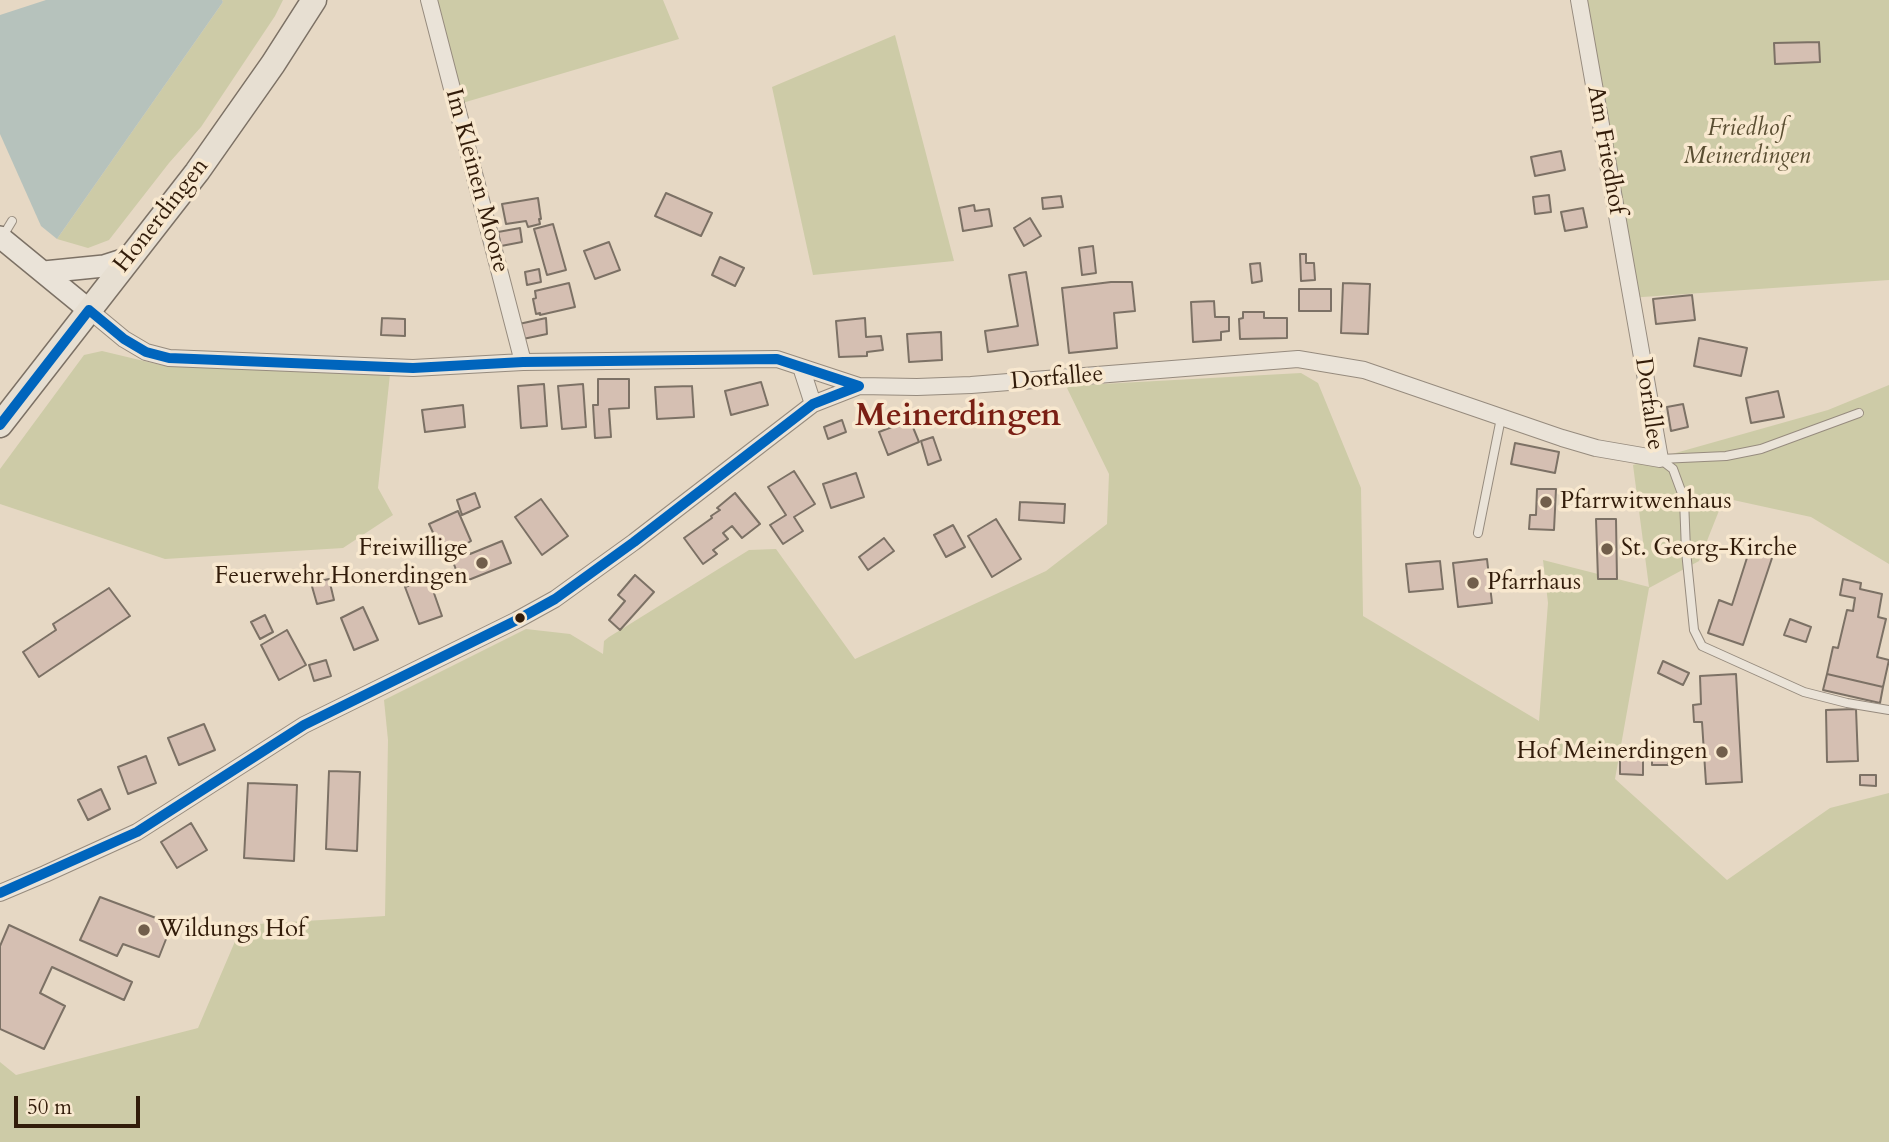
<!DOCTYPE html>
<html>
<head>
<meta charset="utf-8">
<style>
	body { margin:0 }
	#map { position:relative; width:1889px; height:1142px; overflow:hidden; background:#e6d8c4; font-family:Cardo,serif }
	canvas { display:block }
	.scale { position:absolute; left:14px; top:1096px; width:126px; height:32px; box-sizing:border-box; border:4px solid #321c0a; border-top:0; padding-left:9px; font-size:21px; line-height:24px; white-space:nowrap; color:#321c0a; -webkit-text-stroke:5px #f8e8cf; paint-order:stroke }
</style>
</head>
<body>
<div id="map">
<canvas width="1889" height="1142"></canvas>
<div class="scale">50 m</div>
</div>
<script>
const c = document.querySelector('canvas').getContext('2d');
c.lineJoin = 'round';
function fillPath(path, color) { c.fillStyle = color; c.fill(path, 'evenodd'); }
const toPath = rows => new Path2D(rows.map(r => 'M' + r).join(''));
function strokePath(path, color, width, dash) { c.strokeStyle = color; c.lineWidth = width; c.lineCap = dash ? 'butt' : 'round'; c.setLineDash(dash || []); c.stroke(path); }
function label(font, color, halo, rows, align = 'center') {
  c.font = font + ' Cardo,serif'; c.lineWidth = 7; c.setLineDash([]); c.textBaseline = 'middle'; c.strokeStyle = halo; c.fillStyle = color; for (const [text, x, y, turn = 0] of rows) {
    c.save(); c.translate(x, y); c.rotate((+turn || 0) * Math.PI / 180); c.textAlign = isNaN(turn) ? turn : align; if (halo) c.strokeText(text, 0, 0); c.fillText(text, 0, 0); c.restore();
  }
}
fillPath(toPath([
	[222,0,283,0,275,16,201,127,169,163,109,240,88,248,57,239,223,2],
	[435,0,663,0,679,39,459,104],
	[1578,0,1889,0,1889,280,1628,298],
	[895,35,954,261,813,275,772,87],
	[102,351,169,367,294,360,390,374,378,488,393,515,343,548,165,559,0,504,0,469,84,355],
	[1301,373,1318,383,1361,488,1363,616,1539,721,1548,603,1543,560,1649,587,1633,465,1828,410,1889,385,1889,564,1811,517,1724,498,1699,561,1649,588,1615,779,1727,880,1830,808,1889,793,1889,1142,0,1142,0,1062,16,1075,198,1028,242,925,385,916,388,740,384,700,526,629,570,634,603,654,604,641,609,637,749,550,776,549,855,659,1046,571,1107,524,1109,474,1066,386]
]), '#cdcba7');
fillPath(toPath([
	[46,0,222,0,223,2,57,239,41,226,0,134,0,15]
]), '#b6c2bc');
const building = toPath([
	[1819,42,1820,62,1775,64,1774,43,1819,42],
	[1561,151,1565,170,1535,176,1531,157,1561,151],
	[666,193,712,213,701,236,655,216,666,193],
	[1549,195,1551,212,1535,214,1533,197,1549,195],
	[1061,196,1063,207,1043,209,1042,198,1061,196],
	[538,198,541,219,539,219,540,224,528,227,526,221,506,224,502,204,538,198],
	[974,205,975,211,989,209,992,226,963,231,959,208,974,205],
	[1583,208,1587,227,1565,231,1561,212,1583,208],
	[1030,218,1041,236,1024,246,1014,228,1030,218],
	[553,224,566,270,547,275,534,229,553,224],
	[520,228,522,242,501,246,498,232,520,228],
	[609,242,620,270,595,279,584,251,609,242],
	[1093,246,1096,273,1082,275,1079,248,1093,246],
	[1300,254,1306,254,1306,263,1314,263,1315,280,1301,281,1300,254],
	[720,257,744,268,735,286,712,275,720,257],
	[1260,263,1262,281,1252,283,1250,264,1260,263],
	[539,269,541,282,527,285,525,272,539,269],
	[1026,272,1038,345,988,352,985,331,1018,326,1009,275,1026,272],
	[1111,282,1132,282,1135,311,1114,313,1117,348,1069,353,1062,288,1111,282],
	[569,283,575,307,540,315,540,313,536,314,533,299,536,298,535,291,569,283],
	[1343,283,1370,284,1368,334,1341,333,1343,283],
	[1299,289,1331,289,1331,311,1299,311,1299,289],
	[1692,295,1695,320,1656,324,1653,299,1692,295],
	[1214,301,1215,317,1229,317,1229,331,1221,332,1221,340,1193,342,1191,302,1214,301],
	[1243,312,1264,312,1264,318,1287,318,1287,338,1240,339,1239,319,1243,318,1243,312],
	[382,318,405,319,405,336,381,335,382,318],
	[546,318,547,334,523,339,519,324,546,318],
	[865,318,866,337,881,336,883,350,867,352,867,356,839,357,836,321,865,318],
	[941,332,942,360,909,362,907,334,941,332],
	[1699,338,1747,348,1741,376,1694,366,1699,338],
	[598,379,629,379,629,408,609,409,611,437,595,438,593,405,598,405,598,379],
	[761,382,768,405,731,415,725,391,761,382],
	[544,384,547,426,521,428,518,386,544,384],
	[583,384,586,427,562,429,558,386,583,384],
	[692,386,694,417,657,419,655,387,692,386],
	[1778,391,1784,417,1751,423,1746,398,1778,391],
	[1683,404,1688,427,1671,431,1667,407,1683,404],
	[463,405,465,427,425,432,422,410,463,405],
	[842,420,846,432,828,439,824,427,842,420],
	[910,420,919,442,888,455,879,432,910,420],
	[933,437,941,460,928,465,921,441,933,437],
	[1515,443,1559,452,1555,473,1511,464,1515,443],
	[794,471,815,504,794,517,803,531,783,544,770,525,786,515,768,487,794,471],
	[856,473,864,497,831,508,823,484,856,473],
	[1537,489,1556,489,1554,530,1529,529,1530,515,1536,515,1537,489],
	[475,493,480,507,462,515,457,500,475,493],
	[735,493,760,524,742,538,732,526,723,533,728,539,713,550,717,554,703,564,684,538,712,518,711,516,720,510,717,508,735,493],
	[541,499,568,536,542,555,515,517,541,499],
	[1020,502,1065,504,1064,523,1019,520,1020,502],
	[458,511,471,541,466,544,470,554,502,541,511,563,461,583,449,551,443,554,429,524,458,511],
	[996,519,1021,559,992,577,968,536,996,519],
	[1596,519,1616,519,1617,579,1598,579,1596,519],
	[953,525,965,547,946,557,934,535,953,525],
	[884,538,894,551,868,570,859,557,884,538],
	[1752,542,1775,549,1743,645,1708,633,1719,600,1732,605,1752,542],
	[1487,559,1492,603,1458,607,1453,563,1487,559],
	[1440,561,1443,589,1409,592,1406,564,1440,561],
	[635,575,654,592,620,630,609,620,625,601,618,595,635,575],
	[329,579,334,600,317,604,311,583,329,579],
	[429,579,442,616,419,624,405,587,429,579],
	[1843,579,1861,583,1860,589,1882,594,1878,617,1886,619,1877,657,1889,660,1883,687,1827,674,1833,647,1838,648,1847,610,1853,611,1855,598,1840,595,1843,579],
	[109,588,130,616,39,677,23,652,56,630,53,624,109,588],
	[363,607,378,640,354,650,341,618,363,607],
	[265,615,273,632,260,639,251,622,265,615],
	[1790,619,1811,627,1806,642,1784,635,1790,619],
	[287,630,306,665,279,680,261,645,287,630],
	[326,660,331,676,314,681,309,665,326,660],
	[1663,661,1689,673,1683,685,1658,673,1663,661],
	[1736,674,1742,782,1706,784,1702,722,1694,722,1693,705,1701,704,1700,676,1736,674],
	[1827,674,1883,687,1880,703,1823,690,1827,674],
	[1856,709,1858,761,1827,762,1826,710,1856,709],
	[204,724,215,750,179,765,168,738,204,724],
	[1620,755,1643,755,1643,775,1620,774,1620,755],
	[146,756,156,783,128,794,118,767,146,756],
	[1668,758,1668,765,1652,765,1652,759,1668,758],
	[329,771,360,772,357,851,326,849,329,771],
	[1860,775,1876,775,1876,786,1860,785,1860,775],
	[248,783,297,785,294,861,244,858,248,783],
	[101,789,110,809,88,820,78,800,101,789],
	[191,823,207,850,177,868,161,842,191,823],
	[100,897,172,924,159,957,123,944,117,956,80,940,100,897],
	[9,925,132,982,124,1000,52,967,40,993,65,1006,44,1049,0,1029,0,946,9,925]
]);
fillPath(building, '#d5bfb2');
strokePath(building, '#7c7165', 2);
const lane = toPath([
	[3,236,12,221],
	[1660,459,1673,469,1684,499,1686,551,1694,630,1702,646,1804,692,1847,703,1889,710],
	[1660,459,1726,456,1761,449,1859,413],
	[1478,533,1501,418]
]);
const street = toPath([
	[429,0,523,362],
	[89,310,124,339,146,352,169,358,413,368,523,362,777,359,859,386],
	[801,367,813,404],
	[0,893,45,874,137,832,304,725,517,620,555,599,634,542,813,404,859,386,917,387,971,385,1298,359,1364,370,1562,438,1596,448,1660,459,1579,0]
]);
const secondary = toPath([
	[0,237,89,310],
	[44,272,104,266,129,258]
]);
const primary = toPath([
	[0,425,197,172,273,64,314,0]
]);
strokePath(lane, '#968b7e', 10);
strokePath(street, '#968b7e', 18);
strokePath(secondary, '#7c7165', 24);
strokePath(primary, '#7c7165', 27);
strokePath(lane, '#eae3d8', 8);
strokePath(street, '#eae3d8', 16);
strokePath(secondary, '#eae3d8', 21);
strokePath(primary, '#e7dfd2', 24);
strokePath(toPath([
	[0,425,89,310,124,339,146,352,169,358,413,368,523,362,777,359,859,386],
	[0,893,137,832,304,725,517,620,555,599,634,542,813,404,859,386]
]), '#0065bd', 10);
for (const [x, y, r, color] of [
	[1546,502,7,"#715e4b"],
	[1607,549,7,"#715e4b"],
	[482,563,7,"#715e4b"],
	[1473,583,7,"#715e4b"],
	[520,618,6,"#321c0a"],
	[1722,752,7,"#715e4b"],
	[144,930,7,"#715e4b"]
]) { const dot = new Path2D(); dot.arc(x, y, r, 0, 2 * Math.PI); c.fillStyle = color; c.fill(dot); strokePath(dot, '#f8e8cf', 2.5); }
label('italic 24px', '#5a4e32', '#f8e8cf', [
	["Friedhof",1747,129],
	["Meinerdingen",1747,157]
]);
label('24px', '#321c0a', '#f8e8cf', [
	["Am Friedhof",1605,150,80],
	["Im Kleinen Moore",476,181,75],
	["Honerdingen",162,216,-52],
	["Dorfallee",1057,379,-5],
	["Dorfallee",1648,404,82]
]);
label('24px', '#321c0a', '#f8e8cf', [
	["Pfarrwitwenhaus",1560,502],
	["Freiwillige",468,549,"right"],
	["Feuerwehr Honerdingen",468,577,"right"],
	["St. Georg-Kirche",1621,549],
	["Pfarrhaus",1487,583],
	["Hof Meinerdingen",1708,752,"right"],
	["Wildungs Hof",158,930]
], 'left');
label('bold 32px', '#7a1f14', '#f8e8cf', [
	["Meinerdingen",958,418]
]);
</script>
</body>
</html>
